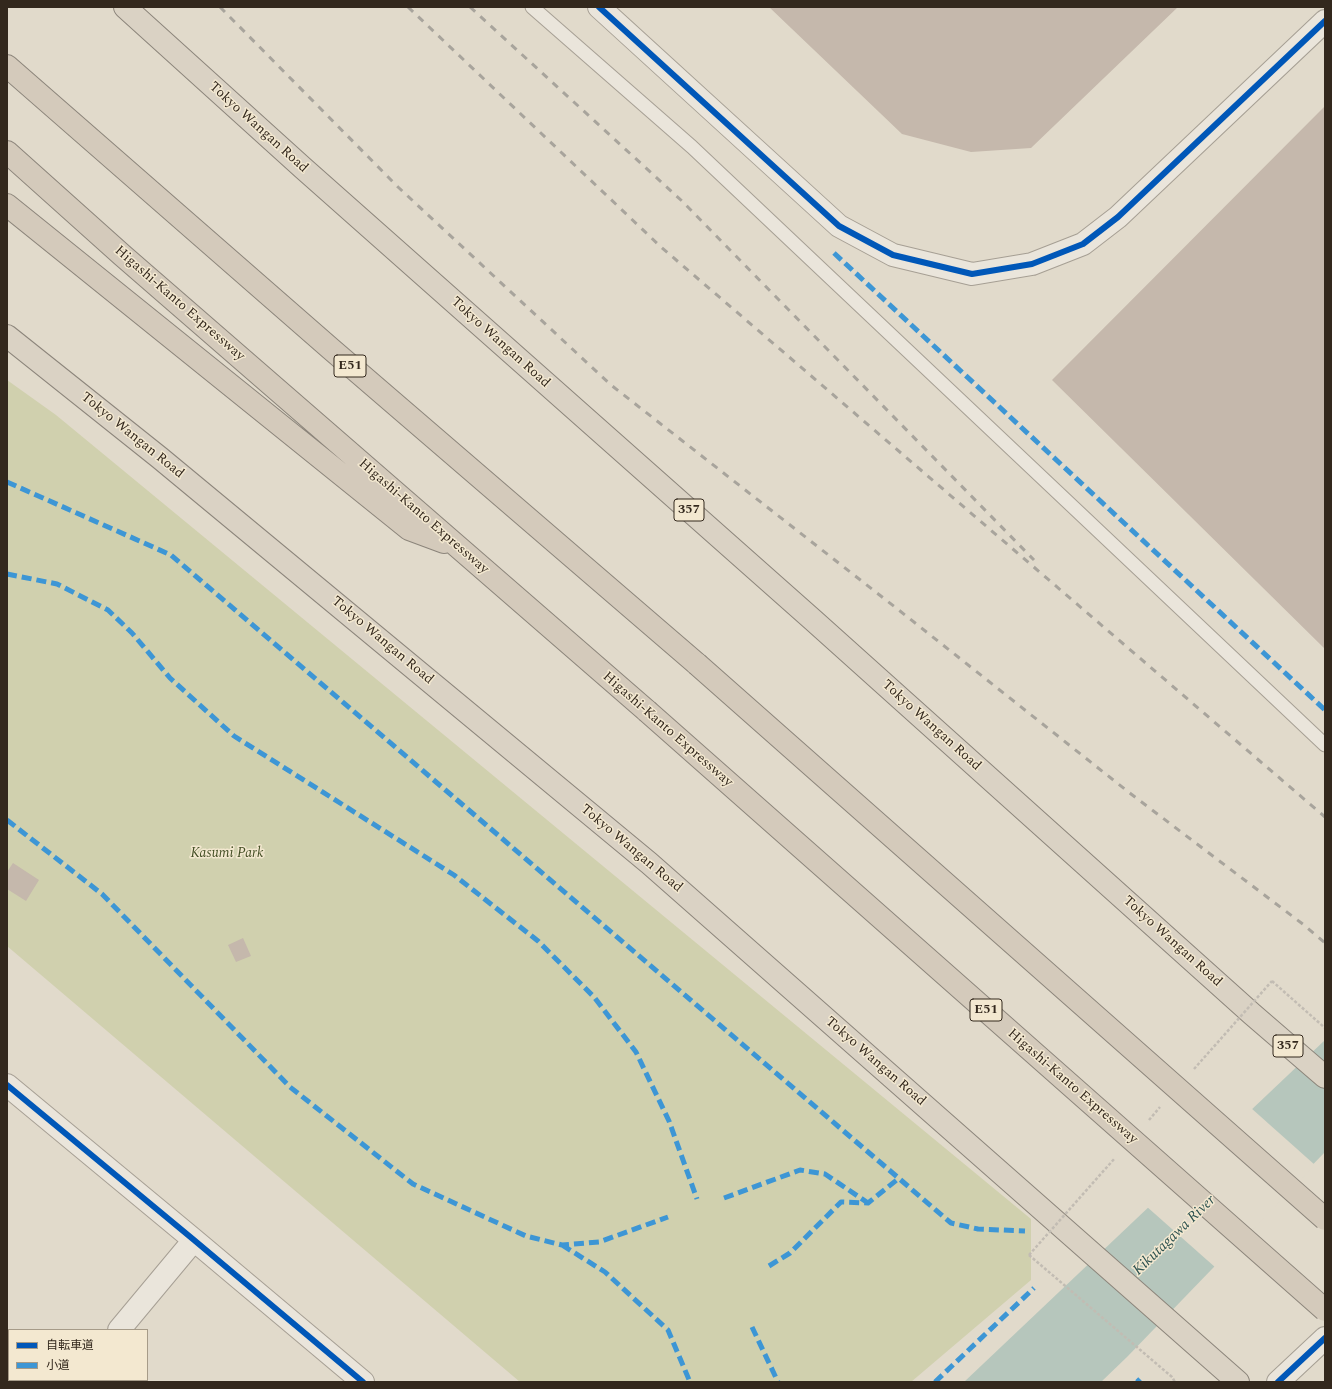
<!DOCTYPE html>
<html>
<head>
<meta charset="utf-8">
<style>
	body { margin:0 }
	#map { position:relative; width:1332px; height:1389px; overflow:hidden; background:#e1dacb; font-family:Spectral,"Noto Sans JP",serif }
	canvas { display:block }
	.frame { position:absolute; inset:0; border:8px solid #33281d; pointer-events:none }
	.legend { position:absolute; left:8px; top:1329px; width:140px; height:52px; box-sizing:border-box; background:#f3e8d0; border:1px solid #a69b88; margin:0; padding:5px 7px; list-style:none; font-size:12px; color:#33281d }
	.legend li { display:flex; align-items:center; gap:8px; height:20px }
	.legend b { width:20px; border:1px solid #a69b88 }
</style>
</head>
<body>
<div id="map">
<canvas width="1332" height="1389"></canvas>
<div class="frame"></div>
<ul class="legend">
<li><b style="height:5px;background:#0057b8"></b>自転車道</li>
<li><b style="height:5px;background:#3d96d5"></b>小道</li>
</ul>
</div>
<script>
const c = document.querySelector('canvas').getContext('2d');
c.lineJoin = 'round';
function fillPath(path, color) { c.fillStyle = color; c.fill(path, 'evenodd'); }
const toPath = rows => new Path2D(rows.map(r => 'M' + r).join(''));
function strokePath(path, color, width, dash) { c.strokeStyle = color; c.lineWidth = width; c.lineCap = dash ? 'butt' : 'round'; c.setLineDash(dash || []); c.stroke(path); }
function label(font, color, halo, rows, align = 'center') {
  c.font = font + ' Spectral,serif'; c.lineWidth = 3; c.setLineDash([]); c.textBaseline = 'middle'; c.strokeStyle = halo; c.fillStyle = color; for (const [text, x, y, turn = 0] of rows) {
    c.save(); c.translate(x, y); c.rotate((+turn || 0) * Math.PI / 180); c.textAlign = isNaN(turn) ? turn : align; if (halo) c.strokeText(text, 0, 0); c.fillText(text, 0, 0); c.restore();
  }
}
fillPath(toPath([
	[7,380,56,415,1031,1219,1031,1280,911,1382,520,1382,7,946]
]), '#d0d0ae');
fillPath(toPath([
	[1325,1040,1325,1152,1127,1357,1101,1382,964,1382]
]), '#b6c6bc');
fillPath(toPath([
	[1251,1108,1315,1165,1216,1268,1146,1206]
]), '#e1dacb');
fillPath(toPath([
	[769,7,1178,7,1031,148,971,152,902,134],
	[1325,106,1325,649,1052,380],
	[13,863,39,880,26,901,7,889,7,872],
	[243,938,251,956,236,962,228,945]
]), '#c5b8ac');
const service = toPath([
	[532,7,692,147,1325,745]
]);
const minor = toPath([
	[7,1085,194,1240,363,1382],
	[119,1330,194,1240],
	[7,1356,9,1357],
	[36,1380,39,1382],
	[76,1382,78,1380]
]);
const tertiary = toPath([
	[599,7,839,226,893,255,972,274,1032,264,1083,244,1118,217,1325,21],
	[1278,1382,1325,1338]
]);
const trunk = toPath([
	[125,7,303,168,813,620,1252,1014,1325,1077],
	[7,336,160,458,649,863,1238,1382]
]);
const motorway = toPath([
	[7,66,331,349,697,664],
	[7,152,122,255,647,711],
	[7,205,409,529,444,542]
]);
strokePath(service, '#a69f94', 15);
strokePath(minor, '#a69f94', 24);
strokePath(tertiary, '#a69f94', 24);
strokePath(trunk, '#8c857b', 24);
strokePath(motorway, '#8c857b', 24);
strokePath(toPath([
	[1272,981,1325,1028],
	[1029,1255,1172,1377,1175,1382]
]), '#c2bcb3', 2.5, [3, 2]);
strokePath(service, '#eae5db', 13);
strokePath(minor, '#eae5db', 22);
strokePath(tertiary, '#eae5db', 22);
strokePath(trunk, '#dad2c4', 22);
strokePath(motorway, '#d4cabb', 22);
strokePath(toPath([
	[220,7,398,187,611,385,900,611,1131,794,1304,925,1325,943],
	[408,7,661,247,1325,817],
	[470,7,682,201,1034,560]
]), '#a8a49c', 3, [7, 7]);
const motorwayBridge = toPath([
	[697,664,1325,1219],
	[647,711,1325,1310]
]);
strokePath(motorwayBridge, '#8c857b', 24, []);
strokePath(toPath([
	[1194,1069,1272,981],
	[1149,1120,1160,1107],
	[1029,1255,1115,1158]
]), '#c2bcb3', 2.5, [3, 2]);
strokePath(motorwayBridge, '#d4cabb', 22);
strokePath(toPath([
	[834,253,1325,710],
	[7,482,171,555,951,1223,978,1229,1025,1231],
	[7,574,57,584,108,610,132,633,170,678,234,736,454,875,538,941,594,997,636,1052,669,1121,697,1199],
	[7,820,102,894,290,1087,413,1184,526,1236,562,1245,599,1242,668,1217],
	[724,1198,800,1170,825,1174,868,1203],
	[562,1245,605,1272,668,1330,690,1382],
	[769,1266,790,1253,841,1202,868,1203,898,1179],
	[752,1327,778,1382],
	[935,1382,1034,1288],
	[1137,1382,1140,1379]
]), '#3d96d5', 5, [10, 5]);
strokePath(toPath([
	[599,7,839,226,893,255,972,274,1032,264,1083,244,1118,217,1325,21],
	[7,1085,194,1240,363,1382],
	[1278,1382,1325,1338]
]), '#0057b8', 6);
for (const [x, y, w] of [
	[350,366,32],
	[689,510,30],
	[986,1010,32],
	[1288,1046,30]
]) { const box = new Path2D(); box.roundRect(x - w / 2, y - 11, w, 22, 3); c.fillStyle = '#f3e8d0'; c.fill(box); strokePath(box, '#33281d', 1); }
label('bold 13px', '#33281d', null, [
	["E51",350,366],
	["357",689,510],
	["E51",986,1010],
	["357",1288,1046]
]);
label('14px', '#33281d', '#f3e8d0', [
	["Tokyo Wangan Road",258,128,42],
	["Higashi-Kanto Expressway",179,304,41],
	["Tokyo Wangan Road",500,343,42],
	["Tokyo Wangan Road",132,436,39],
	["Higashi-Kanto Expressway",423,517,41],
	["Tokyo Wangan Road",382,641,40],
	["Tokyo Wangan Road",931,726,42],
	["Higashi-Kanto Expressway",667,730,41],
	["Tokyo Wangan Road",631,849,40],
	["Tokyo Wangan Road",1172,942,42],
	["Tokyo Wangan Road",875,1062,41],
	["Higashi-Kanto Expressway",1072,1087,41]
]);
label('italic 14px', '#444f25', '#f3e8d0', [
	["Kasumi Park",227,854]
]);
label('italic 15px', '#2d5250', '#f3e8d0', [
	["Kikutagawa River",1175,1236,-44]
]);
</script>
</body>
</html>
